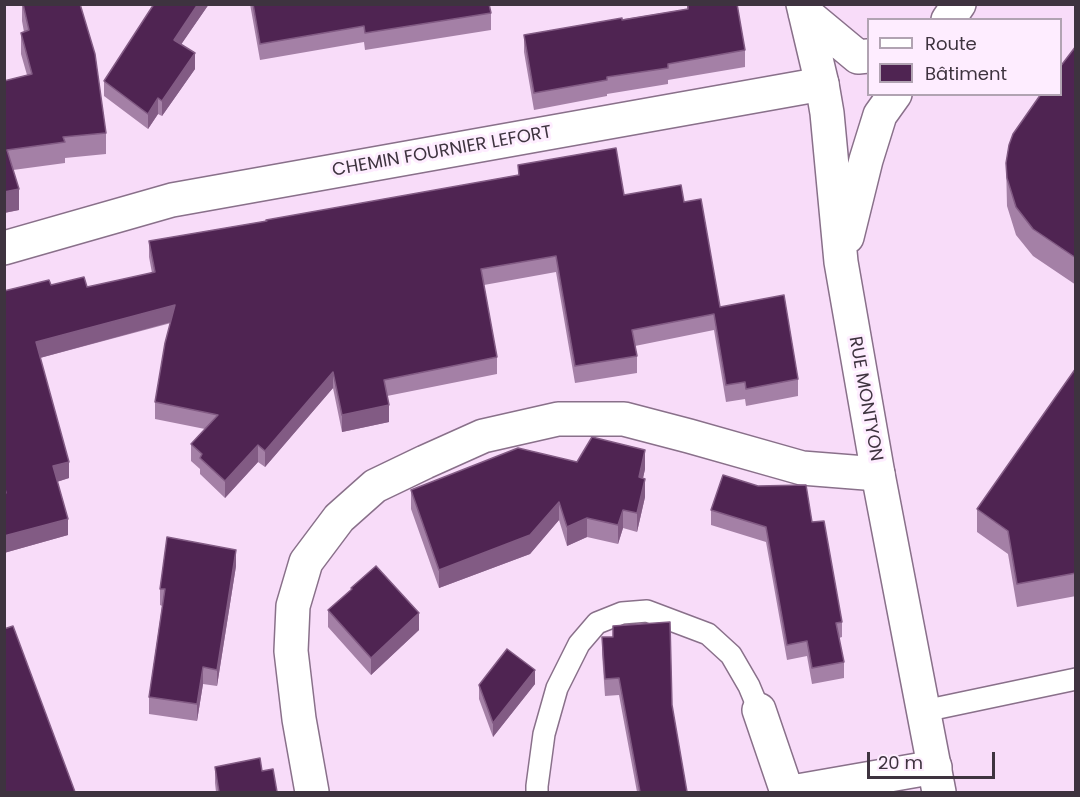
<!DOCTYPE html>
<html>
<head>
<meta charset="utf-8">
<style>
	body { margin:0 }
	#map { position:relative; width:1080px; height:797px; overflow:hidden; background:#f8dcf9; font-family:Poppins,sans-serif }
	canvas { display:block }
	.frame { position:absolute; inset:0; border:6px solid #3e333f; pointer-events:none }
	.legend { position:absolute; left:867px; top:18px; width:195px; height:78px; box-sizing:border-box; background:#feedff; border:2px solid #b1a3b2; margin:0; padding:8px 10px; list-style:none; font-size:18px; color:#3e333f }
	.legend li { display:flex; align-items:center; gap:12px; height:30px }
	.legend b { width:30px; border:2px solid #b1a3b2 }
	.scale { position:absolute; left:867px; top:752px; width:128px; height:27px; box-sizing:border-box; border:3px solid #3e333f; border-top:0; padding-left:8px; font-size:18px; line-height:21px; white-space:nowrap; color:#3e333f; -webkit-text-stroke:4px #feedff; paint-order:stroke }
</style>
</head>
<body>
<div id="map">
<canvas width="1080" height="797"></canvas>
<div class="frame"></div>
<ul class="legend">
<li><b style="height:8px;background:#fff"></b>Route</li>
<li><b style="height:16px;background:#4f2452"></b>Bâtiment</li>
</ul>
<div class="scale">20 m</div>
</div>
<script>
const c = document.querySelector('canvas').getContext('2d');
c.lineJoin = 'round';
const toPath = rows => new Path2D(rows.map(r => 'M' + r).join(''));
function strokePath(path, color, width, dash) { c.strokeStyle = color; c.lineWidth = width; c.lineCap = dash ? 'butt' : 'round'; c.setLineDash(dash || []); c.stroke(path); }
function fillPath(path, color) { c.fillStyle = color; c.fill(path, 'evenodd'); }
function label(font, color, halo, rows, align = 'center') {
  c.font = font + ' Poppins,sans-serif'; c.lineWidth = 6; c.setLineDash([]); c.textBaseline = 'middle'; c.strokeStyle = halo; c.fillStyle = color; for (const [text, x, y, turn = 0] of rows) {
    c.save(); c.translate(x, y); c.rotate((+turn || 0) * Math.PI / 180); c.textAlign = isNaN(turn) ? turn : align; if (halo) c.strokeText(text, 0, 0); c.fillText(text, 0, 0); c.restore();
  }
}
const lane = toPath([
	[924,711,1076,679],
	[537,792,537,786,544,734,557,688,579,644,597,623,622,613,647,611,708,634,731,655,749,686,759,710]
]);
const street = toPath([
	[4,248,172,200,822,84],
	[759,710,787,792],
	[312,792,299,719,291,651,293,606,306,562,339,518,375,486,425,462,483,436,558,419,624,419,689,436,802,468,878,474],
	[792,792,935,767]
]);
const secondary = toPath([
	[803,4,822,84,827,113,841,262,878,474,939,792],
	[805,13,858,57,868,56],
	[948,20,959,4],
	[847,237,866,160,880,115,895,94]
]);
strokePath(lane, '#89708a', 24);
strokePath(street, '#89708a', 36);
strokePath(secondary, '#89708a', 36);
strokePath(lane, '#fff', 21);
strokePath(street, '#fff', 33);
strokePath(secondary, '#fff', 33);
fillPath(toPath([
	[22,4,80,4,106,133,106,154,65,158,65,163,13,170,19,210,4,213,4,81,27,75,21,54,21,33,24,32,22,21],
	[154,4,209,4,181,44,195,69,162,116,158,114,148,129,104,96,104,81],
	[250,4,489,4,491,13,491,30,365,50,364,42,260,60],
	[687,4,737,4,745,50,745,67,668,80,668,84,607,94,607,96,534,110,524,52,524,35,687,9],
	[1076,46,1076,285,1033,256,1016,235,1007,206,1006,163],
	[518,165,624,195,684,202,720,307,798,379,798,396,746,406,745,399,726,402,714,330,635,346,637,356,637,373,575,383,556,272,484,285,497,357,497,374,387,396,389,422,342,432,333,388,265,467,258,462,225,498,200,474,200,469,191,461,191,444,205,429,155,419,155,402,171,323,40,358,69,478,57,482,68,535,4,553,4,291,51,285,87,287,152,273,149,257,149,241,266,221,518,175],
	[1076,368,1076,596,1017,607,1008,554,977,532,977,509],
	[577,462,645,469,643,478,645,497,637,532,623,528,618,544,587,537,567,546,559,520,530,554,439,588,411,509,411,490],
	[711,510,812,522,842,622,842,637,839,638,844,662,844,678,812,684,807,656,787,660,766,542,711,525],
	[236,566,217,686,203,684,197,721,149,714,149,697,162,606,160,605,160,589],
	[351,588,419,630,371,675,328,627,328,610,351,590],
	[613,626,672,705,687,792,637,792,619,695,605,696,602,654,602,637,613,637],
	[535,684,493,737,479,699,479,685],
	[215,767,277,792,216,792,215,783]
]), '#a480a6');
fillPath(toPath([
	[198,4,209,4,174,55,174,40],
	[195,53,195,69,162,116,162,101],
	[158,98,158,114,148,129,148,114],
	[19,189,19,210,4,213,4,192],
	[175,305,175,321,36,359,36,342],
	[333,372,333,388,265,467,265,451],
	[389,405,389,422,342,432,342,415],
	[258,445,258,462,225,498,225,481],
	[645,450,645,469,639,496,639,477],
	[69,462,69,478,53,483,53,466],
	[645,479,645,497,637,532,637,513],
	[559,502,559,520,530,554,439,588,439,570],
	[623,510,623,528,618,544,618,525],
	[587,518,587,537,567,546,567,527],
	[68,519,68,535,4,553,4,536],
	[236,550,236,566,217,686,217,670],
	[419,613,419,630,371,675,371,658],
	[203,667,203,684,197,721,197,704],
	[535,670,535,684,493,737,493,723]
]), '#825b84');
const building = toPath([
	[23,4,80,4,95,54,106,133,63,137,65,142,7,150,19,189,4,192,4,81,32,74,21,33,29,30,23,4],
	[154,4,198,4,174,40,195,53,162,101,158,98,148,114,104,81,154,4],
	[253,4,489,4,491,13,365,33,364,26,260,44,253,4],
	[688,4,737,4,745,50,668,64,668,68,607,77,607,80,534,93,524,35,622,18,622,20,688,9,688,4],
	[1076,46,1076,258,1033,229,1016,207,1007,178,1006,163,1009,145,1013,134,1041,94,1060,94,1060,67,1076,46],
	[616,148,624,195,681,185,684,202,701,199,720,307,784,295,798,379,746,389,745,382,726,385,714,314,632,330,637,356,575,366,556,256,481,269,497,357,384,380,389,405,342,415,333,372,265,451,258,445,225,481,200,458,202,454,191,444,218,415,155,402,165,343,175,305,36,342,69,462,53,466,68,519,4,536,4,493,6,493,4,485,4,291,49,280,51,285,84,277,87,287,155,272,149,241,267,221,266,220,519,175,518,165,616,148],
	[1076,368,1076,573,1017,584,1008,531,977,509,1076,368],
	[592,437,645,450,639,477,645,479,637,513,623,510,618,525,587,518,567,527,559,502,530,535,439,570,411,490,518,448,577,462,592,437],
	[723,475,758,486,806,485,812,522,824,521,842,622,836,623,844,662,812,668,807,641,787,645,766,527,711,510,723,475],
	[167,537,236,550,217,670,203,667,197,704,149,697,165,589,160,589,167,537],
	[376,566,419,613,371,658,328,610,352,589,351,588,376,566],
	[670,622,672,705,687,792,640,792,619,678,605,679,602,637,613,637,613,626,670,622],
	[13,626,75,792,4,792,4,629,13,626],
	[507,649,535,670,493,723,479,685,507,649],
	[260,758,262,771,273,769,277,792,219,792,215,767,260,758]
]);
fillPath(building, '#4f2452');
strokePath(building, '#825b84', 1.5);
label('18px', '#3e333f', '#feedff', [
	["CHEMIN FOURNIER LEFORT",442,152,-10],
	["RUE MONTYON",865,399,80]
]);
</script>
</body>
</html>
